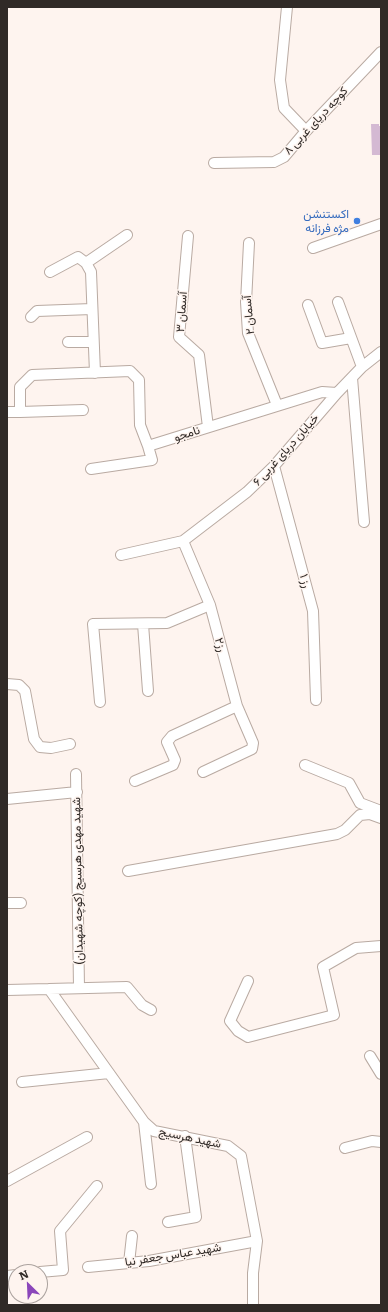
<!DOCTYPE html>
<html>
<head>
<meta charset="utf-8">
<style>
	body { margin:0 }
	#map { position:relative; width:388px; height:1312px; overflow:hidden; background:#fef4ef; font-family:Literata,serif }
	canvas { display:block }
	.frame { position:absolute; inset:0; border:8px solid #302a27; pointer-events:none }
	.north { position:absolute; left:8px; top:1264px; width:40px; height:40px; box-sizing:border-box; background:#fef4ef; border:1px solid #aca39f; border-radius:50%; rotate:336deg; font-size:11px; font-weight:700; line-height:16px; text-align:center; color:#302a27 }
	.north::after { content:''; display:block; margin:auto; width:14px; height:18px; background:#8b46ba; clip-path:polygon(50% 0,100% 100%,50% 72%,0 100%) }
</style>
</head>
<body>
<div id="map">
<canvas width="388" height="1312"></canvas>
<div class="frame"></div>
<div class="north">N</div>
</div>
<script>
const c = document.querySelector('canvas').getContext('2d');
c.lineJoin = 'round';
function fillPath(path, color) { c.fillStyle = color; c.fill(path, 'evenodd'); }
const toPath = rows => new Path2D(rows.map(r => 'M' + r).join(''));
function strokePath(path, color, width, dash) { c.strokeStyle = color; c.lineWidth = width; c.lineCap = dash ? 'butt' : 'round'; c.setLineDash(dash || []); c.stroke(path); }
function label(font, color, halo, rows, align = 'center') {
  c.font = font + ' Literata,Vazirmatn,serif'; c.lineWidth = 3; c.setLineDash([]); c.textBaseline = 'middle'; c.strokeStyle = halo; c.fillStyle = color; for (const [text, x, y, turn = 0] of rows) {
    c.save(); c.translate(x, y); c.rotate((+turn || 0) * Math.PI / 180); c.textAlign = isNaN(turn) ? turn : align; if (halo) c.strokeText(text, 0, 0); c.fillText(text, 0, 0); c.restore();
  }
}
fillPath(toPath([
	[371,124,379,124,379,126,381,126,381,155,372,155]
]), '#d4b9d3');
const minor = toPath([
	[287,7,280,80,284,108,306,131],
	[214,163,274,162,284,157,306,131,381,52],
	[188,236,179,337,199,355,208,427],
	[249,243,246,302,248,333,277,405],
	[313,248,381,224],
	[86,263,127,235],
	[50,272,78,257,86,263,91,272,95,373],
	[338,302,362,367],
	[308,305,322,343,351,338],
	[31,317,37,311,92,309],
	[68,342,93,342],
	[352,378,364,522],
	[7,412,20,412,20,387,32,375,130,371,139,380,140,425,148,446,322,392,337,393],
	[20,412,83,410],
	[274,466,313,611,316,700],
	[91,469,152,460,148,446],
	[183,541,210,605,237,706,253,743,252,749,203,772],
	[121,555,183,541,247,492,274,466,337,393,362,367,381,352],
	[143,624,148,691],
	[7,684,19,685,25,691,34,739,40,747,51,748,70,744],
	[100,702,93,624,167,623,210,605],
	[305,765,349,783,360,803,381,811],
	[76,774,79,988],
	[135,781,173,765,175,760,167,742,172,736,237,706],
	[7,799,77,792],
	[128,871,337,834,345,830,360,815,370,814,381,818],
	[7,903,21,903],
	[248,981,230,1021,238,1031,248,1037,334,1015,323,967,356,948,381,946],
	[49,989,127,987,142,1005,151,1010],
	[7,990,49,989,144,1122,154,1131,228,1146,241,1156,257,1241,253,1273,253,1305],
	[370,1056,381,1074],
	[22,1082,109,1073],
	[144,1122,151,1184],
	[345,1148,372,1141,381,1142],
	[7,1181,87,1137],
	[168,1222,196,1217,185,1136],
	[129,1263,132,1236],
	[88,1267,149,1261,257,1241],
	[40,1272,63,1270,60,1231,97,1186],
	[7,1276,16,1275]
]);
strokePath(minor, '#b9aaa2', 12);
strokePath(minor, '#fff', 10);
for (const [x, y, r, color] of [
	[357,221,4,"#3f7fe0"]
]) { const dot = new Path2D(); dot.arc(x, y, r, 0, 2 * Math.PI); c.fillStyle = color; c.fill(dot); strokePath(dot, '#fef4ef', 1.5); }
label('12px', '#302a27', '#fef4ef', [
	["کوچه دریای غربی ۸",316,121,-47],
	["آسمان ۳",182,312,-86],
	["آسمان ۲",249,315,-95],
	["نامجو",187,434,-18],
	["خیابان دریای غربی ۶",286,450,-48],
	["رز ۱",305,581,75],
	["رز۲",220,645,75],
	["شهید مهدی هرسیج (کوچه شهیدان)",78,881,-91],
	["شهید هرسیج",190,1138,12],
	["شهید عباس جعفر نیا",173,1255,-9]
]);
label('12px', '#366cbe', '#fef4ef', [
	["اکستنشن",349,214],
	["مژه فرزانه",349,228]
], 'right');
</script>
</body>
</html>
